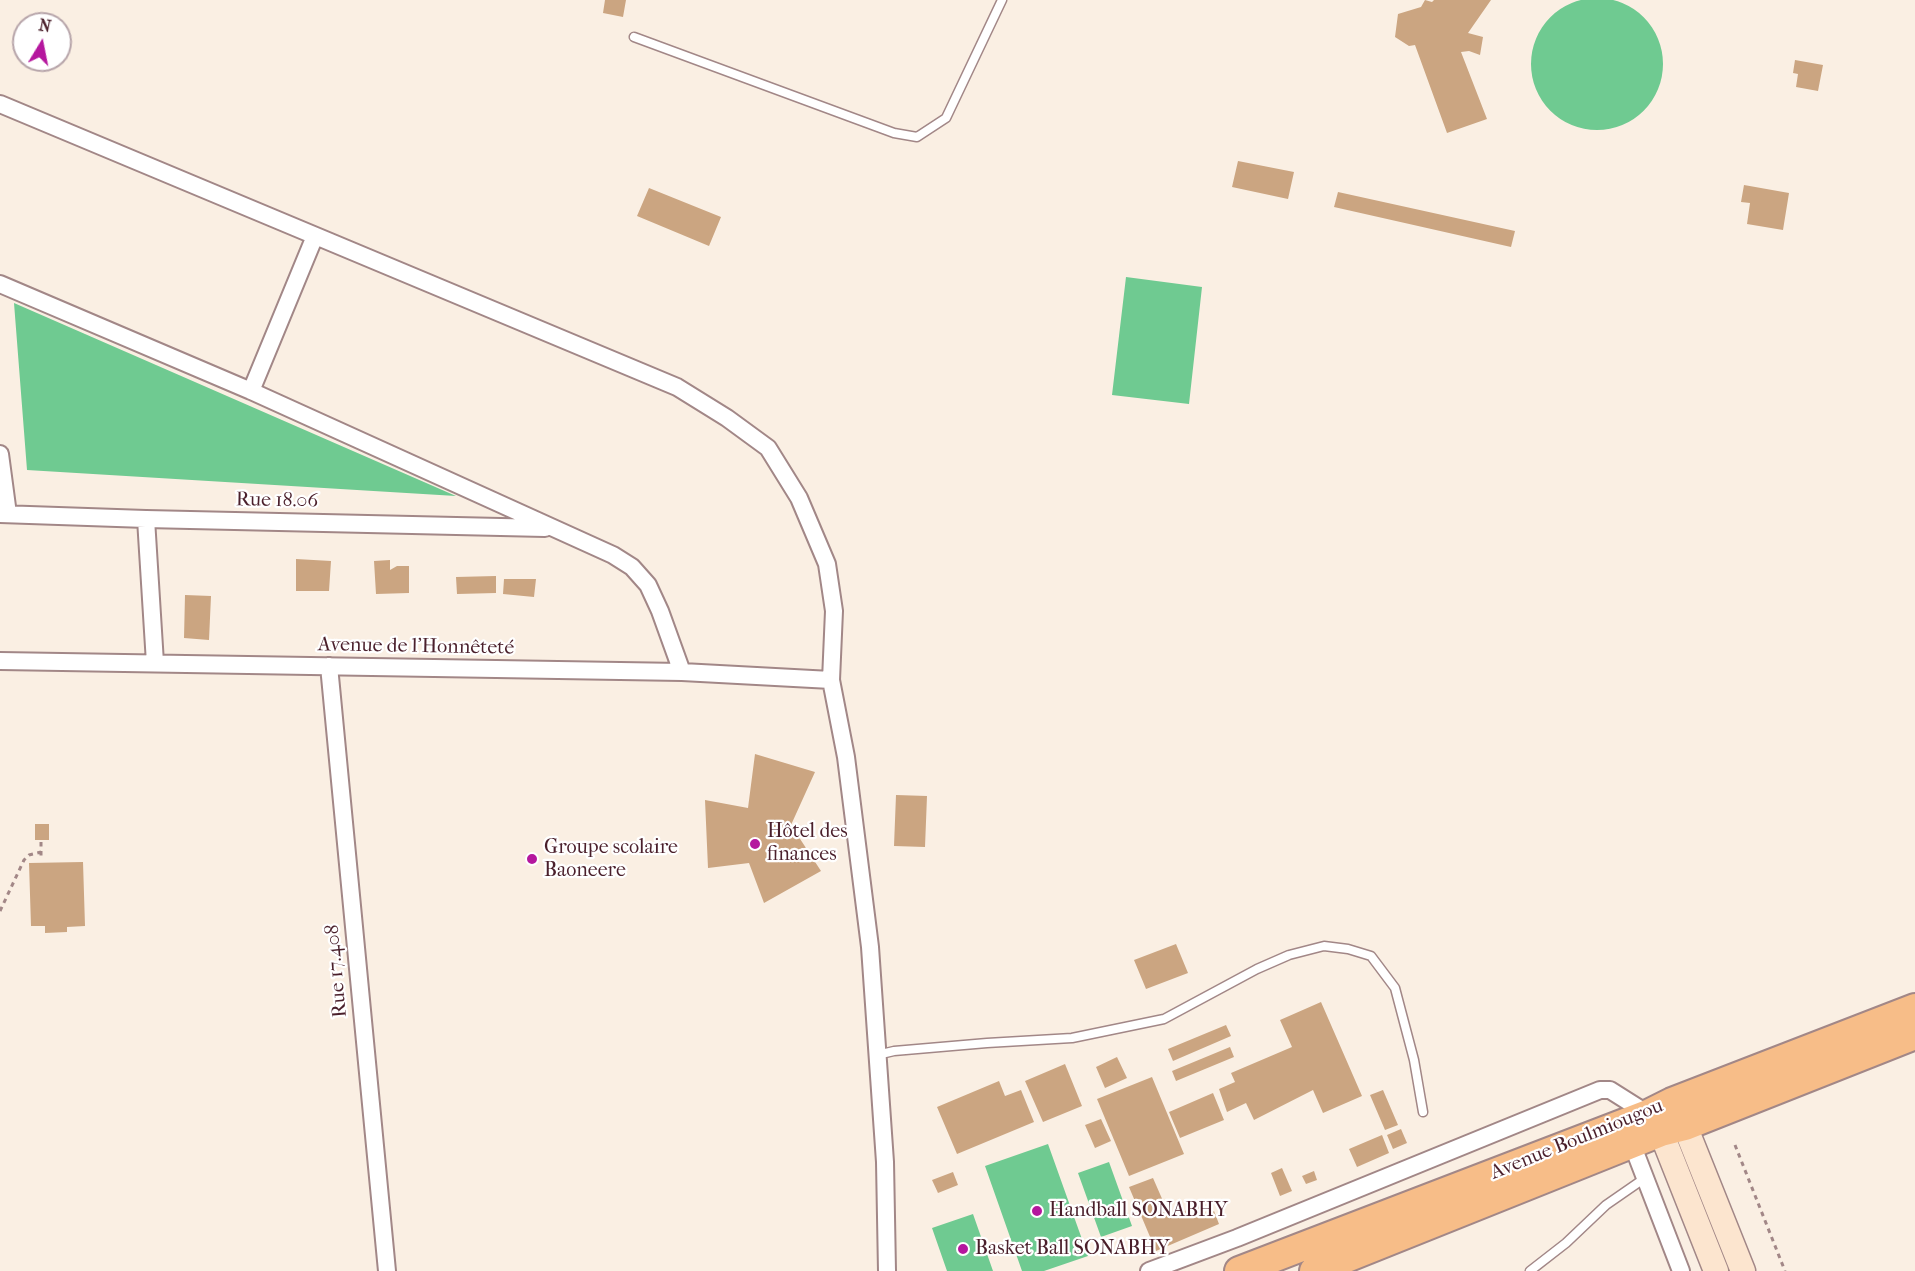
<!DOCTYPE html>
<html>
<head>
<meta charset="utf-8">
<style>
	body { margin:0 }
	#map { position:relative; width:1915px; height:1271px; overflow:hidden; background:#faefe3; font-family:"IM FELL French Canon",serif }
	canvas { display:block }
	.north { position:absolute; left:12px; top:12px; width:60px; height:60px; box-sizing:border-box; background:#fff; border:2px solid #b7a5aa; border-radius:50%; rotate:10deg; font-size:16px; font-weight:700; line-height:24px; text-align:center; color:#4a1f2b }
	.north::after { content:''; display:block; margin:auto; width:21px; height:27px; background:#b5179e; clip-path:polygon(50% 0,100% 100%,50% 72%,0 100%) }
</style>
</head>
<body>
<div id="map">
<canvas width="1915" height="1271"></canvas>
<div class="north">N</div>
</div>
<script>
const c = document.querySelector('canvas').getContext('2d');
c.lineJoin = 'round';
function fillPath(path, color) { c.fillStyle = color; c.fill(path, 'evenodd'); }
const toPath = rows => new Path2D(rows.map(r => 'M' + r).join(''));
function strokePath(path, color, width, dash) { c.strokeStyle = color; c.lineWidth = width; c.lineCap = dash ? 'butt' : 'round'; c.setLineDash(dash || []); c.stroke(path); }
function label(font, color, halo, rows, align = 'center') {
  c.font = font + ' "IM FELL French Canon",serif'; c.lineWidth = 4.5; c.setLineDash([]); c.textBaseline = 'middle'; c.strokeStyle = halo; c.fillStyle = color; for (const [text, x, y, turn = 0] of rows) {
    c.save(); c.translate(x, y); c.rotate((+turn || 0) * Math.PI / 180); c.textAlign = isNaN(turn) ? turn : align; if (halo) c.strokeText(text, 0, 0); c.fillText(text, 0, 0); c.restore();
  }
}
fillPath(toPath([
	'1531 64a66 66 0 1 1 132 0a66 66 0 1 1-132 0Z',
	[1126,277,1202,287,1189,404,1112,395],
	[14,303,456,496,27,470],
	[1048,1144,1088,1256,1044,1271,1022,1271,985,1166],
	[1109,1162,1132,1226,1101,1237,1078,1173],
	[973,1214,993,1271,947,1271,932,1228]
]), '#6fca91');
fillPath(toPath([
	[605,0,626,0,623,17,603,13],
	[1425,0,1432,2,1434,0,1491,0,1468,33,1483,37,1480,55,1469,51,1461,52,1487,119,1447,133,1415,45,1409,46,1395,37,1398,14,1421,7],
	[1795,60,1823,65,1818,91,1796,87,1798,74,1793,73],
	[1238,161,1294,172,1288,199,1232,187],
	[1744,185,1789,193,1783,230,1747,224,1750,203,1741,202],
	[649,188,721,217,709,246,637,216],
	[1338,192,1515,231,1511,247,1334,207],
	[296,559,331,561,329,591,296,591],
	[390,560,390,570,397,566,409,566,409,593,376,594,374,561],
	[496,576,496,593,457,594,456,577],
	[504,579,536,579,534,597,503,594],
	[185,595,211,596,209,640,184,638],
	[755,754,815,772,791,825,821,871,764,903,749,863,708,868,705,800,748,808],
	[896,795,927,796,925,847,894,846],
	[35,824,49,824,49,840,35,840],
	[83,862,85,926,67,927,67,932,45,933,45,926,31,926,29,863],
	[1176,944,1188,973,1146,989,1134,960],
	[1321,1002,1362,1096,1323,1113,1313,1090,1254,1120,1246,1103,1227,1112,1219,1089,1235,1082,1231,1073,1292,1047,1280,1020],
	[1226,1025,1231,1036,1173,1061,1168,1049],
	[1230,1047,1234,1057,1176,1081,1172,1071],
	[1117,1057,1127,1078,1105,1088,1096,1067],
	[1065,1064,1082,1106,1043,1122,1025,1081],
	[1152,1077,1184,1154,1129,1176,1097,1099],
	[999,1081,1005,1096,1021,1090,1034,1122,957,1154,937,1107],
	[1383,1090,1398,1125,1385,1130,1370,1095],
	[1213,1093,1224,1120,1180,1138,1169,1112],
	[1101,1119,1111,1141,1095,1148,1085,1125],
	[1401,1129,1407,1143,1393,1149,1387,1135],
	[1382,1135,1389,1153,1357,1167,1349,1149],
	[1282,1168,1292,1191,1280,1196,1271,1173],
	[1314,1171,1317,1180,1306,1184,1302,1176],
	[953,1172,958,1185,938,1193,932,1180],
	[1153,1178,1170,1217,1201,1204,1206,1214,1214,1211,1219,1224,1156,1251,1129,1187]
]), '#cba581');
const service = toPath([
	[634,37,894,133,917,137,946,118,1002,0],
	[877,1055,894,1051,987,1043,1072,1038,1164,1019,1257,969,1289,955,1324,946,1348,949,1371,956,1395,988,1414,1060,1423,1112],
	[1530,1271,1566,1243,1606,1205,1645,1178]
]);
const minor = toPath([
	[0,104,677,387,727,418,768,448,799,498,827,564,834,611,831,680,846,757,870,947,885,1162,887,1271],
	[0,284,251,391,613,555,632,567,648,585,660,611,682,672],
	[251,391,315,236],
	[0,454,8,514],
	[0,514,146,519,545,528],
	[146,519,155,663],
	[0,661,682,672,831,680],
	[329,666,387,1271],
	[1632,1144,1681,1271],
	[1149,1271,1237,1238,1600,1090,1610,1090,1648,1114]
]);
const secondary = toPath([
	[1676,1110,1685,1126,1743,1271],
	[1650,1116,1661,1132,1716,1271]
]);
const trunk = toPath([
	[1239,1271,1648,1114,1672,1102,1915,1008],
	[1314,1271,1661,1132,1685,1126,1915,1035]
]);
strokePath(service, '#a28787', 11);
strokePath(minor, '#a28787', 20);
strokePath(secondary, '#a28787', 27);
strokePath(trunk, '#a28787', 32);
strokePath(toPath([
	[41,842,41,860],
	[0,911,24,860,29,855,41,852],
	[1735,1145,1785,1271]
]), '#a28787', 3, [4.5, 4.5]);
strokePath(service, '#fff', 8);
strokePath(minor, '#fff', 16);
strokePath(secondary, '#fce5cf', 24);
strokePath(trunk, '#f7bd88', 28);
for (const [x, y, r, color] of [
	[755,844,6,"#b5179e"],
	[532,859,6,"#b5179e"],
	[1037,1211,6,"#b5179e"],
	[963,1249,6,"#b5179e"]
]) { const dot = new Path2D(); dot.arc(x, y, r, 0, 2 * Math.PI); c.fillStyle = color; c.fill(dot); strokePath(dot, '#fff', 2); }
label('20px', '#4a1f2b', '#fff', [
	["Rue 18.06",277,501,1],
	["Avenue de l'Honnêteté",416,647,1],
	["Rue 17.408",337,971,-95],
	["Avenue Boulmiougou",1577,1140,-22]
]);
label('20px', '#4a1f2b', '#fff', [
	["Hôtel des",767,832],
	["finances",767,855],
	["Groupe scolaire",544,848],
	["Baoneere",544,871],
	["Handball SONABHY",1049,1211],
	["Basket Ball SONABHY",975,1249]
], 'left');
</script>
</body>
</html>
